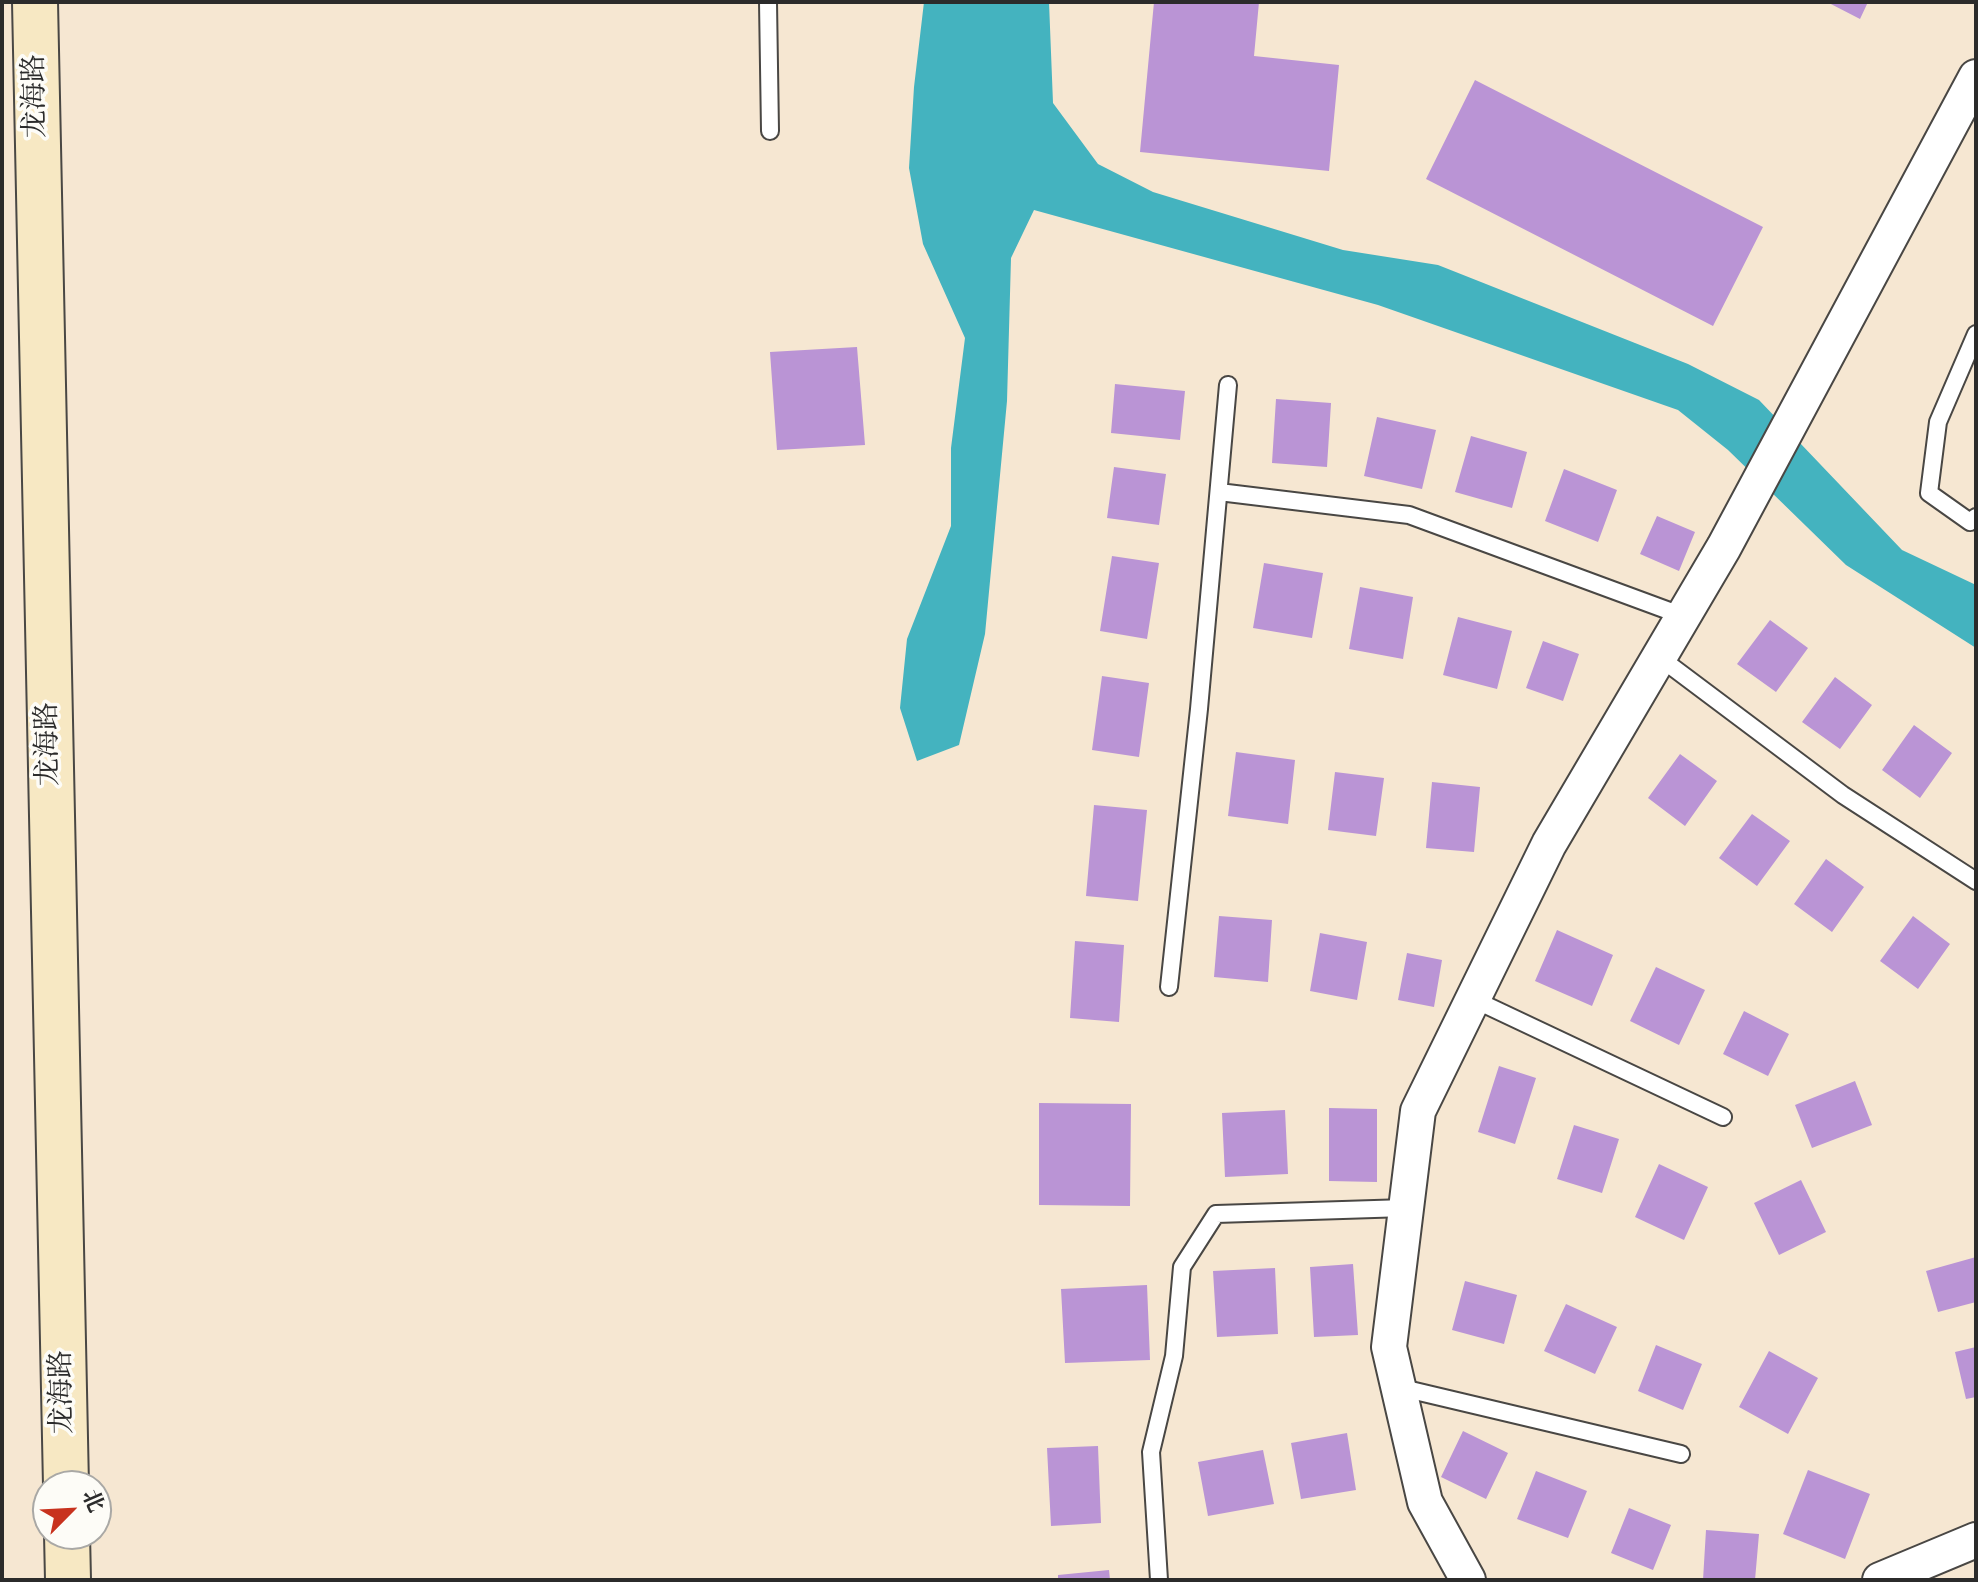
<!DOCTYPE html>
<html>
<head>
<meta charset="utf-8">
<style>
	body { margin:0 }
	#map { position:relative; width:1978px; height:1582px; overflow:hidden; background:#f6e7d2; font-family:"IM FELL English","Noto Serif SC",serif }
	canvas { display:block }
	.frame { position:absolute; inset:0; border:4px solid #2b2b2b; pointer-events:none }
	.north { position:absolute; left:32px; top:1470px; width:80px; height:80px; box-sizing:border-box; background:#fdfcf7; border:2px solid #a9a8a5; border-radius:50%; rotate:66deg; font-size:22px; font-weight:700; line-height:32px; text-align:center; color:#2b2b2b }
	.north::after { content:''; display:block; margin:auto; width:28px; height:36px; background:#c8321e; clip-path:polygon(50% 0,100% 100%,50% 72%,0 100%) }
</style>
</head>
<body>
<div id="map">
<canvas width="1978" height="1582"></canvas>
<div class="frame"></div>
<div class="north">北</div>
</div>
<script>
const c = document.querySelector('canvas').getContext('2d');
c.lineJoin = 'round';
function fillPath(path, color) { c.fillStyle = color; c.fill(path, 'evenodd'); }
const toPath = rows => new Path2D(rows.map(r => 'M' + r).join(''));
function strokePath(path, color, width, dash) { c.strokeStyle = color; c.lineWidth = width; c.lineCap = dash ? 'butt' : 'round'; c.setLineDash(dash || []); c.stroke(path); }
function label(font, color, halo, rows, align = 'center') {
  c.font = font + ' "IM FELL English","Noto Serif SC",serif'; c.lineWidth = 7; c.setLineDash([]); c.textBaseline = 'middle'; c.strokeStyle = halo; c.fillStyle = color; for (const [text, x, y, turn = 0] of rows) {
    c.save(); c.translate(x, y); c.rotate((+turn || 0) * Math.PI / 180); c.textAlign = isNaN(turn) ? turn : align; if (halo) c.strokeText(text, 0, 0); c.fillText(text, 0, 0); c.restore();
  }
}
fillPath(toPath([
	[924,2,1049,2,1053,103,1098,164,1153,192,1343,250,1438,265,1688,364,1759,400,1902,550,1976,585,1976,648,1846,565,1728,450,1678,410,1378,305,1034,210,1011,258,1007,401,985,634,959,745,917,761,900,708,907,639,951,526,951,448,965,338,923,244,909,168,914,87]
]), '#44b3bf');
fillPath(toPath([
	[1154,2,1259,2,1254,56,1339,65,1329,171,1140,152],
	[1827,2,1868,2,1860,19],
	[1475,80,1763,227,1713,326,1426,179],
	[857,347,865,445,777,450,770,352],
	[1115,384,1185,391,1180,440,1111,433],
	[1276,399,1331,403,1327,467,1272,463],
	[1377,417,1436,430,1422,489,1364,476],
	[1471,436,1527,452,1512,508,1455,492],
	[1114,467,1166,474,1159,525,1107,518],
	[1564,469,1617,490,1598,542,1545,521],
	[1657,516,1695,532,1679,571,1640,554],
	[1112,556,1159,563,1147,639,1100,631],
	[1264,563,1323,573,1312,638,1253,628],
	[1360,587,1413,597,1403,659,1349,649],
	[1458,617,1512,631,1497,689,1443,675],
	[1770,620,1808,648,1776,692,1737,664],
	[1543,641,1579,654,1563,701,1526,688],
	[1102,676,1149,683,1139,757,1092,750],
	[1835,677,1872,705,1840,749,1802,722],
	[1914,725,1952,753,1920,798,1882,770],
	[1236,752,1295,760,1288,824,1228,816],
	[1680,754,1717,781,1685,826,1648,798],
	[1335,772,1384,778,1376,836,1328,830],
	[1432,782,1480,787,1474,852,1426,848],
	[1094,805,1147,810,1138,901,1086,896],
	[1752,814,1790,841,1757,886,1719,858],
	[1826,859,1864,887,1832,932,1794,904],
	[1219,916,1272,920,1268,982,1214,977],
	[1913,916,1950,944,1918,989,1880,961],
	[1557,930,1613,955,1592,1006,1535,981],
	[1320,933,1367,942,1357,1000,1310,991],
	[1075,941,1124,945,1119,1022,1070,1018],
	[1407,953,1442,960,1434,1007,1398,1000],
	[1656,967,1705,990,1679,1045,1630,1021],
	[1744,1011,1789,1034,1768,1076,1723,1054],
	[1499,1066,1536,1078,1515,1144,1478,1132],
	[1855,1081,1872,1125,1812,1148,1795,1105],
	[1039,1103,1131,1104,1130,1206,1039,1205],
	[1329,1108,1377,1109,1377,1182,1329,1181],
	[1285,1110,1288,1174,1225,1177,1222,1113],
	[1574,1125,1619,1139,1602,1193,1557,1179],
	[1659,1164,1708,1187,1684,1240,1635,1217],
	[1801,1180,1826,1232,1779,1255,1754,1203],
	[1976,1257,1976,1302,1938,1312,1926,1271],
	[1353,1264,1358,1335,1314,1337,1310,1267],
	[1275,1268,1278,1334,1217,1337,1213,1271],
	[1465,1281,1517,1295,1504,1344,1452,1330],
	[1147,1285,1150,1360,1065,1363,1061,1289],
	[1566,1304,1617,1327,1595,1374,1544,1351],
	[1656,1345,1702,1364,1683,1410,1638,1391],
	[1976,1347,1976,1397,1966,1399,1955,1352],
	[1769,1351,1818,1378,1788,1434,1739,1407],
	[1463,1431,1508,1453,1486,1499,1441,1477],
	[1347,1433,1356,1490,1301,1499,1291,1443],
	[1098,1446,1101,1523,1051,1526,1047,1448],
	[1263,1450,1274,1504,1208,1516,1198,1462],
	[1808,1470,1870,1494,1845,1559,1783,1534],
	[1536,1471,1587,1491,1568,1538,1517,1519],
	[1629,1508,1671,1525,1653,1570,1611,1553],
	[1706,1530,1759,1534,1755,1580,1703,1580],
	[1109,1570,1110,1580,1058,1580,1058,1575]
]), '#ba94d5');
const lane = toPath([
	[768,2,770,131],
	[1976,334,1938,422,1929,493,1970,522,1976,517],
	[1219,492,1409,515,1683,616],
	[1659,657,1843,795,1976,881],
	[1169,987,1199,709,1228,385],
	[1473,999,1723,1117],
	[1398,1387,1681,1454],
	[1159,1580,1151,1452,1174,1356,1182,1267,1216,1214,1406,1208]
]);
const street = toPath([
	[1468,1580,1425,1502,1389,1347,1418,1111,1549,844,1724,547,1976,77],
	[1880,1580,1976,1540]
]);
const secondary = toPath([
	[35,2,66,1486],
	[67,1534,68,1580]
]);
strokePath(lane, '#494744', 20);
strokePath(street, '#494744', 38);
strokePath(secondary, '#494744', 48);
strokePath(lane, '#fff', 16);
strokePath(street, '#fff', 34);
strokePath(secondary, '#f7e8c3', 44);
label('28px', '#2b2b2b', '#fdfcf7', [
	["龙海路",37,96,-91],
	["龙海路",50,744,-91],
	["龙海路",64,1392,-91]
]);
</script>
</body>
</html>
